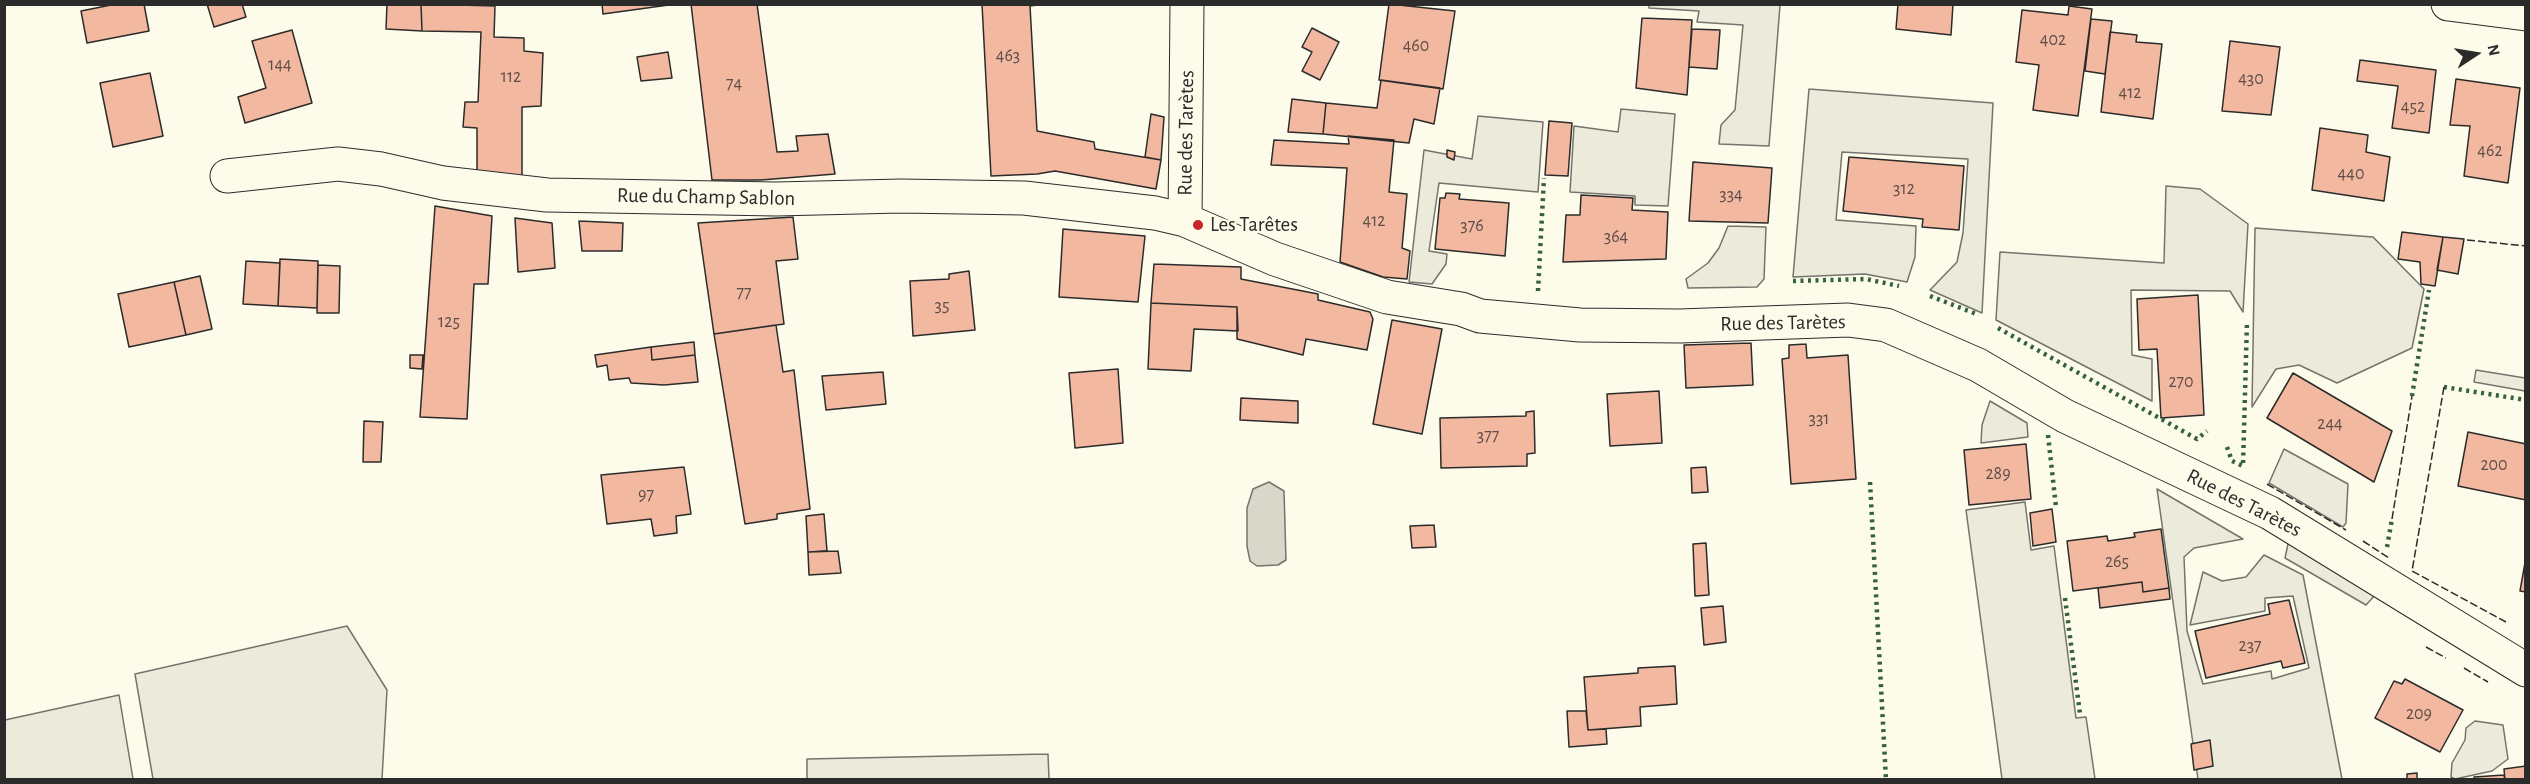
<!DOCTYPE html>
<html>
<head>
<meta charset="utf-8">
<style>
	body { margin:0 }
	#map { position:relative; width:2530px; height:784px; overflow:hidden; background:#fdfbea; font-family:"Alegreya Sans",sans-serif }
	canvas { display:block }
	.frame { position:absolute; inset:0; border:6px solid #2b2b2b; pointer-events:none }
	.north { position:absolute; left:2446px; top:24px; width:60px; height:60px; -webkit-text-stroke:4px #fdfbea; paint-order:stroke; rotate:78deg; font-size:16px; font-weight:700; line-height:24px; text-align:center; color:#2b2b2b }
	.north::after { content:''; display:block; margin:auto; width:21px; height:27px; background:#2b2b2b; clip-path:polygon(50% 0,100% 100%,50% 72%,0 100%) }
</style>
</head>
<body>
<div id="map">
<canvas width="2530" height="784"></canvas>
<div class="frame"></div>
<div class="north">N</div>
</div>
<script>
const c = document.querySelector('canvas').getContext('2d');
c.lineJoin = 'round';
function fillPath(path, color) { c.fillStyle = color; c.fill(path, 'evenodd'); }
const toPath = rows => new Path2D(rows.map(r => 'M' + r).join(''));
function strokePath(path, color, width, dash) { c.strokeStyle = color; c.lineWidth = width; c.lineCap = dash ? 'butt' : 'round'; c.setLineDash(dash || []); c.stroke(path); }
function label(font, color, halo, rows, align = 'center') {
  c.font = font + ' "Alegreya Sans",sans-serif'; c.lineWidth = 4.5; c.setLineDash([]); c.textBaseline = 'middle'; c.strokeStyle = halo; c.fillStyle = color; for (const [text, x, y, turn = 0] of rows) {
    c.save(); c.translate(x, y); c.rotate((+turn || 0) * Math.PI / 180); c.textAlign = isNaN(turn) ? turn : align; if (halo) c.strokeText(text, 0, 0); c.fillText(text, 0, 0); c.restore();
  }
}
const green = toPath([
	[1649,4,1780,5,1769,146,1719,144,1721,125,1735,110,1743,25,1697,22,1699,11,1649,8,1649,4],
	[1809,89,1993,103,1982,313,1930,290,1957,262,1963,233,1968,159,1842,152,1836,220,1916,226,1915,257,1907,282,1865,274,1793,277,1809,89],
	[1621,109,1675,114,1668,206,1635,205,1635,196,1570,192,1574,126,1618,132,1621,109],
	[1478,116,1543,122,1538,192,1439,183,1429,251,1447,254,1446,264,1432,284,1409,282,1424,150,1472,159,1478,116],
	[2166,186,2200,189,2248,224,2243,312,2230,291,2131,290,2132,355,2152,359,2152,401,1996,320,2000,252,2164,263,2166,186],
	[1728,226,1766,227,1764,279,1757,287,1688,288,1686,279,1708,263,1719,248,1728,226],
	[2255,228,2373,237,2424,289,2412,348,2337,383,2299,365,2276,369,2252,407,2255,228],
	[2476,370,2525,378,2525,391,2474,382,2476,370],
	[1990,401,2027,423,2028,437,1981,443,1982,425,1990,401],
	[2284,449,2348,484,2346,523,2343,527,2269,483,2284,449],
	[2157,489,2243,539,2194,548,2184,557,2187,631,2203,684,2271,671,2272,679,2309,668,2293,596,2265,598,2265,611,2190,625,2203,572,2222,581,2246,577,2264,555,2303,575,2342,779,2198,779,2157,489],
	[2025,502,2031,550,2054,546,2076,718,2086,717,2095,779,2002,779,1966,510,2025,502],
	[347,626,387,690,382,779,153,779,135,674,347,626],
	[2475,721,2503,725,2508,759,2492,771,2455,779,2451,777,2452,763,2465,740,2466,728,2475,721],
	[1048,754,1049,779,807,779,807,759,1048,754]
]);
fillPath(green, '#ecebdb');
strokePath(green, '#74746e', 1.5);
const parking = toPath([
	[2297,529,2376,594,2366,605,2285,558,2288,544,2297,529],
	[119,695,133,779,5,779,5,720,119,695]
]);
fillPath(parking, '#eceadb');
strokePath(parking, '#74746e', 1.5);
const water = toPath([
	[1269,482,1284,491,1286,560,1278,565,1257,566,1250,561,1247,546,1247,508,1253,489,1269,482]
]);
fillPath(water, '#d8d7c9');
strokePath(water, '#74746e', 1.5);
const building = toPath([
	[116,4,144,4,149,31,87,43,81,11,116,4],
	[207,4,242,4,246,17,214,27,207,4],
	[387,4,421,4,422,31,386,29,387,4],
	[421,4,495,6,494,37,524,38,524,51,543,53,541,106,522,107,522,177,477,171,477,128,463,127,465,102,478,102,481,32,422,31,421,4],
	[602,4,676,4,603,14,602,4],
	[691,4,757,4,777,152,798,151,796,136,828,134,835,174,761,180,712,180,691,4],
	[982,4,1045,4,1030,6,1037,131,1094,142,1095,149,1161,160,1156,189,1055,171,1037,174,991,176,982,4],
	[1389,4,1455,11,1443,89,1379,80,1389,4],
	[1898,4,1953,4,1951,35,1896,29,1898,4],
	[2069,6,2092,9,2078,116,2033,110,2039,65,2016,62,2022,10,2068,15,2069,6],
	[1642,18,1692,20,1687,95,1636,88,1642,18],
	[2091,19,2112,21,2105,74,2085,71,2091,19],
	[1312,28,1339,42,1320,80,1302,71,1312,52,1302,47,1312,28],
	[1692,29,1720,30,1717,69,1689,67,1692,29],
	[292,30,312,103,245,123,238,97,266,88,252,41,292,30],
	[2110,32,2137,35,2136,42,2162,44,2153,119,2101,112,2110,32],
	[2230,41,2280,47,2271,115,2222,111,2230,41],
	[668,52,672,78,641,81,637,57,668,52],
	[2360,60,2436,70,2429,133,2392,128,2398,86,2357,81,2360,60],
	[150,73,163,136,113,147,100,83,150,73],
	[2456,79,2520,88,2508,183,2464,176,2470,126,2450,125,2456,79],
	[1381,80,1440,88,1434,124,1414,119,1409,143,1323,134,1326,103,1377,108,1381,80],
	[1292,99,1326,103,1323,134,1288,132,1292,99],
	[1151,114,1164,117,1161,160,1145,157,1151,114],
	[1549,121,1572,123,1568,176,1545,175,1549,121],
	[2320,128,2368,135,2366,152,2390,157,2384,201,2312,190,2320,128],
	[1348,136,1394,140,1389,192,1407,194,1402,248,1410,251,1407,279,1383,277,1340,262,1347,168,1271,165,1274,140,1349,144,1348,136],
	[1447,150,1455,152,1454,160,1447,157,1447,150],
	[1849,157,1964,166,1959,230,1922,227,1923,219,1843,211,1849,157],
	[1693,162,1772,168,1768,223,1689,221,1693,162],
	[1446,193,1460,194,1459,199,1509,203,1505,256,1435,249,1440,198,1445,198,1446,193],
	[1581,195,1633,198,1632,210,1668,212,1666,259,1563,262,1566,215,1580,215,1581,195],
	[435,206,492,216,488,284,474,284,467,419,420,417,435,206],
	[793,217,798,259,776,261,784,324,714,334,698,223,793,217],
	[515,218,552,223,555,268,518,272,515,218],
	[579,221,623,223,622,251,582,251,579,221],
	[1063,229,1145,236,1138,302,1059,297,1063,229],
	[2402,232,2443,237,2435,286,2421,284,2420,262,2398,259,2402,232],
	[2443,237,2464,239,2458,274,2437,270,2443,237],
	[280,259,318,261,317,308,278,306,280,259],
	[246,261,280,263,278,306,243,304,246,261],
	[1154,264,1241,267,1241,279,1318,294,1318,300,1370,312,1373,319,1367,350,1306,339,1303,355,1237,339,1237,307,1151,303,1154,264],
	[318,265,340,266,339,313,317,313,318,265],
	[969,271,975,330,913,336,910,281,949,279,949,274,969,271],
	[200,276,212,329,186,335,174,282,200,276],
	[174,282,186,335,129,347,118,294,174,282],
	[2198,295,2204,415,2161,418,2157,349,2139,350,2137,299,2198,295],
	[1151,303,1237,307,1238,331,1194,329,1191,371,1148,369,1151,303],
	[1392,320,1442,329,1422,434,1373,424,1392,320],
	[776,325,783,372,794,370,810,509,777,514,777,519,745,524,714,334,776,325],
	[694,342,695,355,652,360,651,347,694,342],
	[1751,343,1753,385,1686,388,1684,345,1751,343],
	[1806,344,1807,358,1848,355,1856,479,1791,484,1782,359,1789,358,1789,345,1806,344],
	[651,347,652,360,695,355,698,382,664,385,631,383,629,378,609,380,607,365,597,367,595,355,651,347],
	[410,355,423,355,422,369,410,368,410,355],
	[1118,369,1123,443,1075,448,1069,373,1118,369],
	[883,372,886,404,826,410,822,376,883,372],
	[2293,373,2392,431,2374,482,2267,418,2293,373],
	[1659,391,1662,443,1610,446,1607,394,1659,391],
	[1241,398,1298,401,1298,423,1240,420,1241,398],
	[1534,411,1535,453,1527,454,1527,466,1441,468,1440,418,1526,416,1526,412,1534,411],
	[364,421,383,422,381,462,363,462,364,421],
	[2468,432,2526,444,2526,500,2458,486,2468,432],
	[2026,444,2031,499,1969,505,1964,450,2026,444],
	[684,467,691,514,676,516,677,533,654,536,651,519,607,524,601,475,684,467],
	[1706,467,1708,492,1692,493,1691,468,1706,467],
	[2052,509,2056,542,2033,546,2030,513,2052,509],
	[824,514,827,551,808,552,806,516,824,514],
	[1434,525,1436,547,1412,548,1410,526,1434,525],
	[2161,529,2169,588,2143,592,2142,582,2073,591,2067,541,2107,536,2108,541,2135,537,2134,533,2161,529],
	[1706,543,1709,595,1695,596,1693,544,1706,543],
	[838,551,841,573,809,575,808,552,838,551],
	[2526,557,2526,592,2520,591,2526,557],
	[2142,582,2143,592,2169,588,2170,599,2100,608,2098,588,2142,582],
	[2289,600,2305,663,2283,668,2281,661,2206,678,2195,631,2270,614,2268,604,2289,600],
	[1723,606,1726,642,1704,645,1701,608,1723,606],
	[1675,666,1677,704,1640,707,1641,726,1588,730,1584,677,1638,673,1638,668,1675,666],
	[2405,679,2463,710,2440,752,2375,718,2394,681,2402,684,2405,679],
	[1567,711,1586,711,1588,730,1606,729,1607,744,1569,747,1567,711],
	[2210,740,2213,766,2194,770,2191,744,2210,740],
	[2526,766,2526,780,2505,780,2504,769,2526,766],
	[2417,773,2417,779,2433,780,2407,780,2407,774,2417,773],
	[2504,775,2505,780,2474,780,2474,777,2504,775]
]);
fillPath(building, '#f2b8a0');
strokePath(building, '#2b2b2b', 1.5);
const minor = toPath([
	[1187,4,1185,220,1275,259,1387,297,1461,309,1480,316,1580,325,1680,326,1848,320,1886,325,1978,365,2065,416,2270,513,2526,670],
	[2448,4,2526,14],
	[227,176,338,164,381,169,443,183,547,195,776,199,901,196,1024,198,1155,213,1185,220]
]);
strokePath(minor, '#2b2b2b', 35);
strokePath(minor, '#fdfbea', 33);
strokePath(toPath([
	[1793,281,1866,279,1899,286],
	[1538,291,1544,178],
	[1930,296,1979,315],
	[1998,328,2197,439,2207,431],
	[2444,387,2526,400],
	[2412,396,2429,290],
	[2048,435,2056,507],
	[2227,447,2232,461,2243,466,2247,321],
	[1870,482,1886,780],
	[2387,547,2392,519],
	[2065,598,2080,714]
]), '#34623c', 4.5, [3, 4.5]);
strokePath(toPath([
	[2467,240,2526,246],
	[2444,387,2412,571,2506,622],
	[2267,484,2346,530],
	[2392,519,2412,396],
	[2363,541,2389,558],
	[2426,647,2446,658],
	[2464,668,2488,682]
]), '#2b2b2b', 1.5, [8, 3]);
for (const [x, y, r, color] of [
	[1198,225,6,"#c62828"]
]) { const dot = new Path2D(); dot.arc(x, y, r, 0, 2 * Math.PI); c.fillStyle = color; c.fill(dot); strokePath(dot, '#fdfbea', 2); }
label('18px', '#5d4e48', null, [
	["402",2053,40],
	["460",1416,46],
	["463",1008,56],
	["144",280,65],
	["112",511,77],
	["430",2251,79],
	["74",734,84],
	["412",2130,93],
	["452",2413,107],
	["462",2490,151],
	["440",2351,174],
	["312",1904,189],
	["334",1731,195],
	["412",1374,221],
	["376",1472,226],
	["364",1616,237],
	["77",744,293],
	["35",942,306],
	["125",449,322],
	["270",2181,382],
	["331",1819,419],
	["244",2330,424],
	["377",1488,436],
	["200",2494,465],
	["289",1998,474],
	["97",646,495],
	["265",2117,562],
	["237",2250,646],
	["209",2419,714]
]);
label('21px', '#2b2b2b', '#fdfbea', [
	["Rue des Tarètes",1186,133,-89],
	["Rue du Champ Sablon",706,197,1],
	["Rue des Tarètes",1783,323,-1],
	["Rue des Tarètes",2244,503,27]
]);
label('21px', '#2b2b2b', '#fdfbea', [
	["Les Tarêtes",1210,225]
], 'left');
</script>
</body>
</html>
